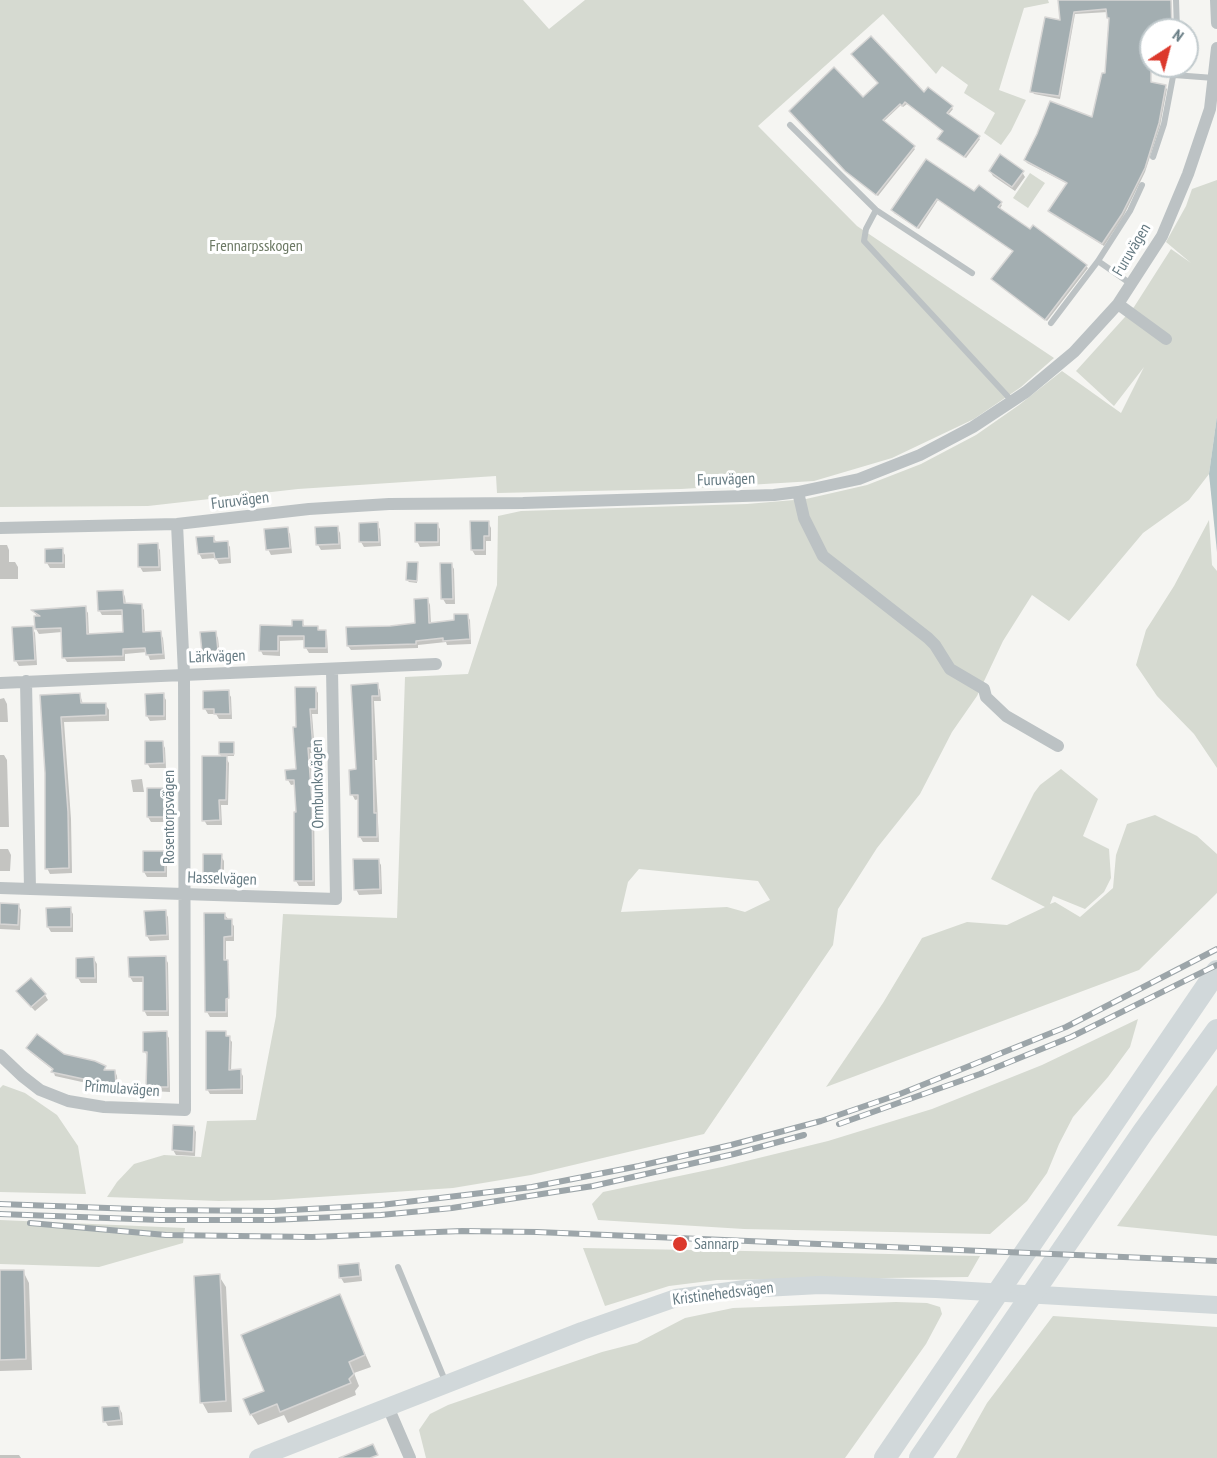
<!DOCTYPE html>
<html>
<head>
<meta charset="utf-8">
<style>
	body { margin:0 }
	#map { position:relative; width:1217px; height:1458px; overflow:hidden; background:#f5f5f2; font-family:"PT Sans Narrow",sans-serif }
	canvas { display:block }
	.north { position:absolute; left:1139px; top:18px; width:60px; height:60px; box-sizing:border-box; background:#fff; border:2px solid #c1cacd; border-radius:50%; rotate:36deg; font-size:16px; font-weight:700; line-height:24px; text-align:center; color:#657a82 }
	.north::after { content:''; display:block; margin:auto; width:21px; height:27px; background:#dc392c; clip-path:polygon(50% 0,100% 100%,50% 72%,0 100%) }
</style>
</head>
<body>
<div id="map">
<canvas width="1217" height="1458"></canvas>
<div class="north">N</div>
</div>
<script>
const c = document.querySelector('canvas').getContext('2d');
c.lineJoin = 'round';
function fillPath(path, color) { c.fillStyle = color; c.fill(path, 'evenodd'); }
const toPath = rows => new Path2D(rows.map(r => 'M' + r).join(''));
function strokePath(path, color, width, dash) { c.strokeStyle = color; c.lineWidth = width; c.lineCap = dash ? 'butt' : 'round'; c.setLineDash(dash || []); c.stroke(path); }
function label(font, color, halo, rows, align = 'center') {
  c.font = font + ' "PT Sans Narrow",sans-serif'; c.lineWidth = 6; c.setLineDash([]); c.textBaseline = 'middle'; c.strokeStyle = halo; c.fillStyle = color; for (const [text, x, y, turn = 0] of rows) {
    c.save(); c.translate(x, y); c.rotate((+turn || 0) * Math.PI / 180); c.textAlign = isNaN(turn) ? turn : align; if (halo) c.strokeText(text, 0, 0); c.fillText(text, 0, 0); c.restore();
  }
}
fillPath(toPath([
	[0,0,523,0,549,29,585,0,1048,0,1049,3,1024,8,999,90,1026,100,1011,131,1001,145,984,133,995,113,964,93,968,85,942,66,936,74,883,14,758,126,857,226,1054,358,1021,387,974,419,892,458,814,481,681,489,497,493,496,476,298,489,148,506,0,507],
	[1030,173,1045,183,1028,208,1013,198],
	[1217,180,1217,416,1209,474,1189,500,1143,533,1069,621,1032,595,1003,641,977,696,952,732,920,794,877,848,838,909,833,945,704,1134,531,1175,453,1188,274,1200,219,1201,107,1197,117,1182,134,1164,164,1155,201,1157,207,1121,256,1120,276,1016,283,914,397,918,405,677,468,674,497,585,498,516,521,511,747,504,806,499,867,485,921,464,976,435,1019,405,1062,371,1121,413,1144,367,1114,406,1076,371,1134,307,1171,249,1191,263,1166,242,1186,206,1192,189],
	[639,869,758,881,770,900,745,912,727,907,621,912,628,882],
	[1209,520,1212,565,1217,571,1217,768,1194,734,1157,696,1136,665,1146,630,1174,586],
	[1061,769,1098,799,1083,836,1109,849,1111,878,1104,892,1085,909,1053,896,1050,904,1055,902,1080,917,1113,888,1116,855,1127,824,1155,815,1197,836,1217,854,1217,893,1139,970,826,1087,883,1003,922,938,967,922,1007,925,1045,907,991,879,1034,793,1040,785],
	[1138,1019,1130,1047,1108,1077,1073,1117,1059,1144,1047,1173,1027,1201,990,1234,744,1229,598,1220,592,1204,603,1192,722,1167,828,1141,932,1109,1042,1065],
	[3,1085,25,1093,57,1115,78,1146,86,1194,0,1192,0,1088],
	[1217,1085,1217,1236,1117,1226,1211,1093],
	[0,1220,185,1228,183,1243,99,1267,0,1264],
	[583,1248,799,1252,980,1256,968,1277,717,1280,669,1286,605,1306],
	[896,1302,927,1303,940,1307,942,1314,926,1344,845,1458,426,1458,419,1430,430,1414,448,1405,602,1352,637,1343,685,1318,733,1308],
	[1053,1316,1217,1327,1217,1458,956,1458,987,1403]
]), '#d6dad1');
fillPath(toPath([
	[1217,416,1217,552,1209,474]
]), '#b3c3c5');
fillPath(toPath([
	[1060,0,1171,0,1172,30,1151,30,1151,66,1171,66,1171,68,1109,64,1111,21,1108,12,1075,14,1060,99,1034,94,1032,91,1061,22],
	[1165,87,1167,89,1160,126,1145,172,1123,217,1104,246,1052,213,1050,211,1068,184,1027,163,1025,160,1093,119],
	[924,94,951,107,953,109,948,115,980,139,966,158,940,141,944,132,907,104,903,107,901,105,883,122,915,149,878,196,848,173,863,100],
	[927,161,975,193,1000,203,1002,205,999,210,1086,266,1088,268,1047,321,995,282,1014,252,938,200,919,229,894,213,893,210],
	[990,171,1022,172,1025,177,1015,191,993,176],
	[488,522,491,528,491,541,486,541,486,555,475,555,472,550],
	[377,524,380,529,381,546,364,547,361,542],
	[437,524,440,529,440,546,420,547,417,541],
	[337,527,340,533,341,549,321,550,318,545],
	[287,529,290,534,292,553,271,555,268,549],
	[213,537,217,543,227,542,230,547,231,563,219,564,216,558,202,559,199,553],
	[0,545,7,545,9,550,9,562,15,562,18,567,18,579,0,579],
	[157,545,160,550,161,571,143,572,140,567],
	[62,550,65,555,65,568,50,568,47,563],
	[417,564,417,583,409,582,407,580],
	[451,564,454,569,455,604,446,604,443,599],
	[123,592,125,597,126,605,141,605,144,610,145,634,160,633,163,638,165,659,150,660,147,652,125,654,125,661,67,662,64,657,62,632,39,634,36,629,39,618,33,611,85,608,88,613,89,636,125,634,124,615,102,615,99,610],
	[428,600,430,605,431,624,456,622,467,615,470,620,471,644,447,645,446,642,418,645,418,648,351,650,348,646,416,624],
	[302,621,305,627,317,627,320,632,325,632,327,636,328,653,309,653,306,648,306,640,280,641,280,656,263,655,261,651,261,627,294,627],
	[32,627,35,633,37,665,19,666,16,661],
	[215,632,218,638,220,656,206,657,203,652],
	[377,685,380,690,381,701,374,701,377,760,375,760,379,842,363,842,360,837,359,799,355,800,352,794,358,771,353,686],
	[315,688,318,693,318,714,312,714,315,753,310,753,314,807,315,886,299,886,296,881,298,814,296,784,291,785,288,780,298,770,297,728],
	[228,692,231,697,232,719,219,719,216,714,208,714,205,709],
	[80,695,83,704,105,704,109,710,109,721,64,722,71,819,72,873,50,874,47,868,46,773,42,696],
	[163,695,166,700,166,720,150,721,147,716],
	[4,698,7,704,8,722,0,722,0,699],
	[162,742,165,748,166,768,150,768,147,763],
	[233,744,234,756,225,756,229,763,228,805,221,805,222,825,207,825,204,820,222,758,220,754],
	[0,755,4,755,7,760,9,827,0,827],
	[142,779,144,792,133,792,131,780],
	[164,790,167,795,166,822,151,822,148,817],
	[0,849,8,849,11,855,10,871,0,871],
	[164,853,167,858,167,877,147,877,144,872],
	[221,856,224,861,224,880,208,880,205,875],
	[378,860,381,865,382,894,359,895,356,889],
	[0,904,18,905,21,910,20,930,0,929],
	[70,909,73,914,73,932,51,932,48,927],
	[165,912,168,917,169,940,150,941,147,936],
	[224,914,234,926,234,941,226,941,226,961,229,965,227,965,228,1017,210,1017,207,1012],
	[165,957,168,963,169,1016,147,1016,144,1010,144,982,133,982,130,977],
	[77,959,94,959,97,964,97,983,81,983,78,978],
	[45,995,48,1000,35,1011,21,996],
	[166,1033,169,1038,170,1092,151,1091,148,1086,148,1058,145,1052],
	[225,1033,232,1042,231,1071,240,1071,243,1076,243,1094,210,1094,207,1089],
	[28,1048,104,1067,107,1072,115,1071,117,1076,118,1090,55,1076,53,1070,30,1052],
	[193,1127,196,1132,195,1156,176,1155,173,1150],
	[358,1265,361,1270,362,1281,344,1283,341,1278],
	[23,1271,29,1283,32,1370,0,1371,0,1272],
	[219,1276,226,1287,232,1412,208,1413,202,1402],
	[339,1296,371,1367,354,1373,359,1386,355,1391,356,1395,288,1423,284,1415,258,1425,251,1414],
	[119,1408,122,1413,123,1425,108,1426,105,1421],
	[0,1455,19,1455,21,1458,0,1458]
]), '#0003');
const building = toPath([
	[1058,0,1171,0,1172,30,1151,30,1151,82,1166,85,1159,123,1145,168,1122,214,1102,244,1048,211,1067,183,1024,160,1037,134,1050,101,1092,117,1102,73,1105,73,1109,18,1107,18,1106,9,1074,12,1059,96,1030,92,1045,17,1060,20,1058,0],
	[871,36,924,92,928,87,953,106,947,113,980,136,964,157,937,139,943,131,905,102,902,106,900,104,883,120,915,146,876,195,845,171,789,111,834,67,863,97,878,83,851,54,871,36],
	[1000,154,1024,171,1012,187,989,171,1000,154],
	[926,159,974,191,979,185,1002,202,998,207,1030,229,1033,225,1087,265,1045,320,991,279,1013,251,937,199,917,228,891,210,926,159],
	[470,521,489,521,489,536,484,536,484,550,471,550,470,521],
	[378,522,379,542,359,542,359,523,378,522],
	[415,523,438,523,438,542,415,542,415,523],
	[338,526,339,544,316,545,315,527,338,526],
	[288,527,290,548,266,550,264,529,288,527],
	[214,536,214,542,228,541,229,558,215,559,214,553,198,554,196,537,214,536],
	[158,543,159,567,138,567,138,544,158,543],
	[63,548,63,563,45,563,45,549,63,548],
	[407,562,418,562,417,581,406,580,407,562],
	[440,563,452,563,453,599,441,599,440,563],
	[123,590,124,603,142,604,143,632,161,631,163,654,146,655,145,648,123,649,123,656,62,658,61,628,35,629,34,616,40,616,31,610,86,606,87,634,123,632,122,610,98,611,97,591,123,590],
	[428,598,429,623,454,620,454,614,468,614,470,639,443,641,443,638,416,641,416,644,347,646,346,627,390,626,415,623,414,599,428,598],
	[292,620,303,620,303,626,318,626,318,630,326,630,326,648,304,648,304,636,278,636,278,651,259,651,260,625,292,626,292,620],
	[33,626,35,660,14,661,12,627,33,626],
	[216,631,218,651,202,652,200,632,216,631],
	[378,683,379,696,372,696,374,813,377,813,377,837,358,837,358,795,350,795,349,770,356,769,351,685,378,683],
	[295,687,316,687,316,709,310,709,313,748,308,748,312,801,313,881,294,881,294,812,296,812,294,780,286,780,285,770,296,769,293,727,296,727,295,687],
	[229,690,230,714,214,714,214,709,203,709,203,691,229,690],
	[80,693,81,703,106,703,106,715,61,717,68,812,69,868,45,869,45,773,40,695,80,693],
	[164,693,164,716,146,716,145,694,164,693],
	[145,741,163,741,164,763,145,764,145,741],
	[219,742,234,742,234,754,219,754,219,742],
	[202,756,227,756,226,800,219,800,220,820,202,821,202,756],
	[147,788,165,788,164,817,147,817,147,788],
	[143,851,165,851,165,872,143,872,143,851],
	[203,854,222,854,221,875,203,875,203,854],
	[353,859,379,859,380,889,354,890,353,859],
	[0,903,19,904,18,925,0,924,0,903],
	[71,907,71,927,47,927,46,908,71,907],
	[166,910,167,935,146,936,144,911,166,910],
	[204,913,225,913,225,919,232,919,232,936,224,937,224,960,228,960,229,998,226,999,226,1012,205,1012,204,913],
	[166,956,167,1011,143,1011,143,977,129,977,128,957,166,956],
	[94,957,95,978,76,978,76,958,94,957],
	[31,978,46,994,31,1007,16,991,31,978],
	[167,1031,168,1087,146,1087,147,1052,143,1052,143,1032,167,1031],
	[206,1031,226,1031,226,1036,230,1036,229,1070,241,1069,241,1089,206,1090,206,1031],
	[37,1034,64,1054,95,1061,106,1066,104,1070,115,1070,116,1086,51,1072,53,1069,26,1048,37,1034],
	[173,1125,194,1126,193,1152,172,1150,173,1125],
	[359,1263,360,1276,339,1278,338,1265,359,1263],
	[0,1270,24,1270,26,1359,0,1360,0,1270],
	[220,1274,226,1401,200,1403,194,1276,220,1274],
	[340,1294,365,1355,349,1362,354,1374,349,1379,351,1383,280,1412,277,1404,250,1415,243,1399,264,1391,241,1335,340,1294],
	[119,1406,121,1420,103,1422,102,1407,119,1406],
	[373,1444,378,1455,370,1458,339,1458,373,1444]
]);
fillPath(building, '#a3aeb1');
strokePath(building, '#d7d6d5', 1.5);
strokePath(toPath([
	[1176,0,1177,30],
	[1174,75,1214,78],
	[790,125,876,210,972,273],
	[1153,157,1164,124,1175,66],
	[876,210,866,229,864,241,1012,401],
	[1098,261,1131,284],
	[1051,323,1098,261,1130,211,1142,185],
	[398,1267,446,1383]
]), '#bcc2c4', 6);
strokePath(toPath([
	[1216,0,1217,23],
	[1118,304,1166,339],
	[798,492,804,518,823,556,928,638,935,645,950,669,984,689,986,697,1006,716,1058,746],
	[0,528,177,524,309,509,389,504,523,503,774,495,798,492,859,479,920,455,973,427,1026,392,1074,352,1118,304,1162,236,1188,174,1210,109,1217,48],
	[26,681,30,889],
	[0,683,436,664],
	[0,888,336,899,332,669],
	[0,1055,22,1076,40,1090,68,1101,104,1107,185,1110,184,674,177,524],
	[388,1407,410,1458]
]), '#bcc2c4', 12);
strokePath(toPath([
	[258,1458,582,1331,676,1298,745,1289,820,1285,936,1289,1217,1305]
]), '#d1d8da', 18);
strokePath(toPath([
	[885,1458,1217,971],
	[920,1458,1143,1132,1217,1030]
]), '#d1d8da', 22);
const rail = toPath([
	[839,1124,980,1074,1071,1037,1217,965],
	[0,1204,161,1210,273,1211,381,1205,532,1187,639,1166,731,1145,821,1121,900,1094,1066,1027,1217,949],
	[0,1214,160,1220,272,1220,381,1215,452,1208,593,1186,734,1154,804,1135],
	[30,1223,166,1235,312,1237,462,1231,537,1232,1217,1261]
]);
strokePath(rail, '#9ca5a9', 6);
strokePath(rail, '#fff', 4, [11]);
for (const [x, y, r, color] of [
	[680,1244,8,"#dc392c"]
]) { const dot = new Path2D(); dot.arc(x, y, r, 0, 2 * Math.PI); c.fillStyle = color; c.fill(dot); strokePath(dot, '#fff', 2); }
label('16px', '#6c7964', '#fff', [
	["Frennarpsskogen",256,246]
]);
label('16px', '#657a82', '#fff', [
	["Furuvägen",1132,250,-59],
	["Furuvägen",726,480,-2],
	["Furuvägen",240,501,-7],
	["Lärkvägen",217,657,-2],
	["Ormbunksvägen",318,784,-91],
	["Rosentorpsvägen",169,817,-90],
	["Hasselvägen",222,879,2],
	["Primulavägen",122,1089,4],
	["Kristinehedsvägen",723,1294,-7]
]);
label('16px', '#657a82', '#fff', [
	["Sannarp",694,1244]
], 'left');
</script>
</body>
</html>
